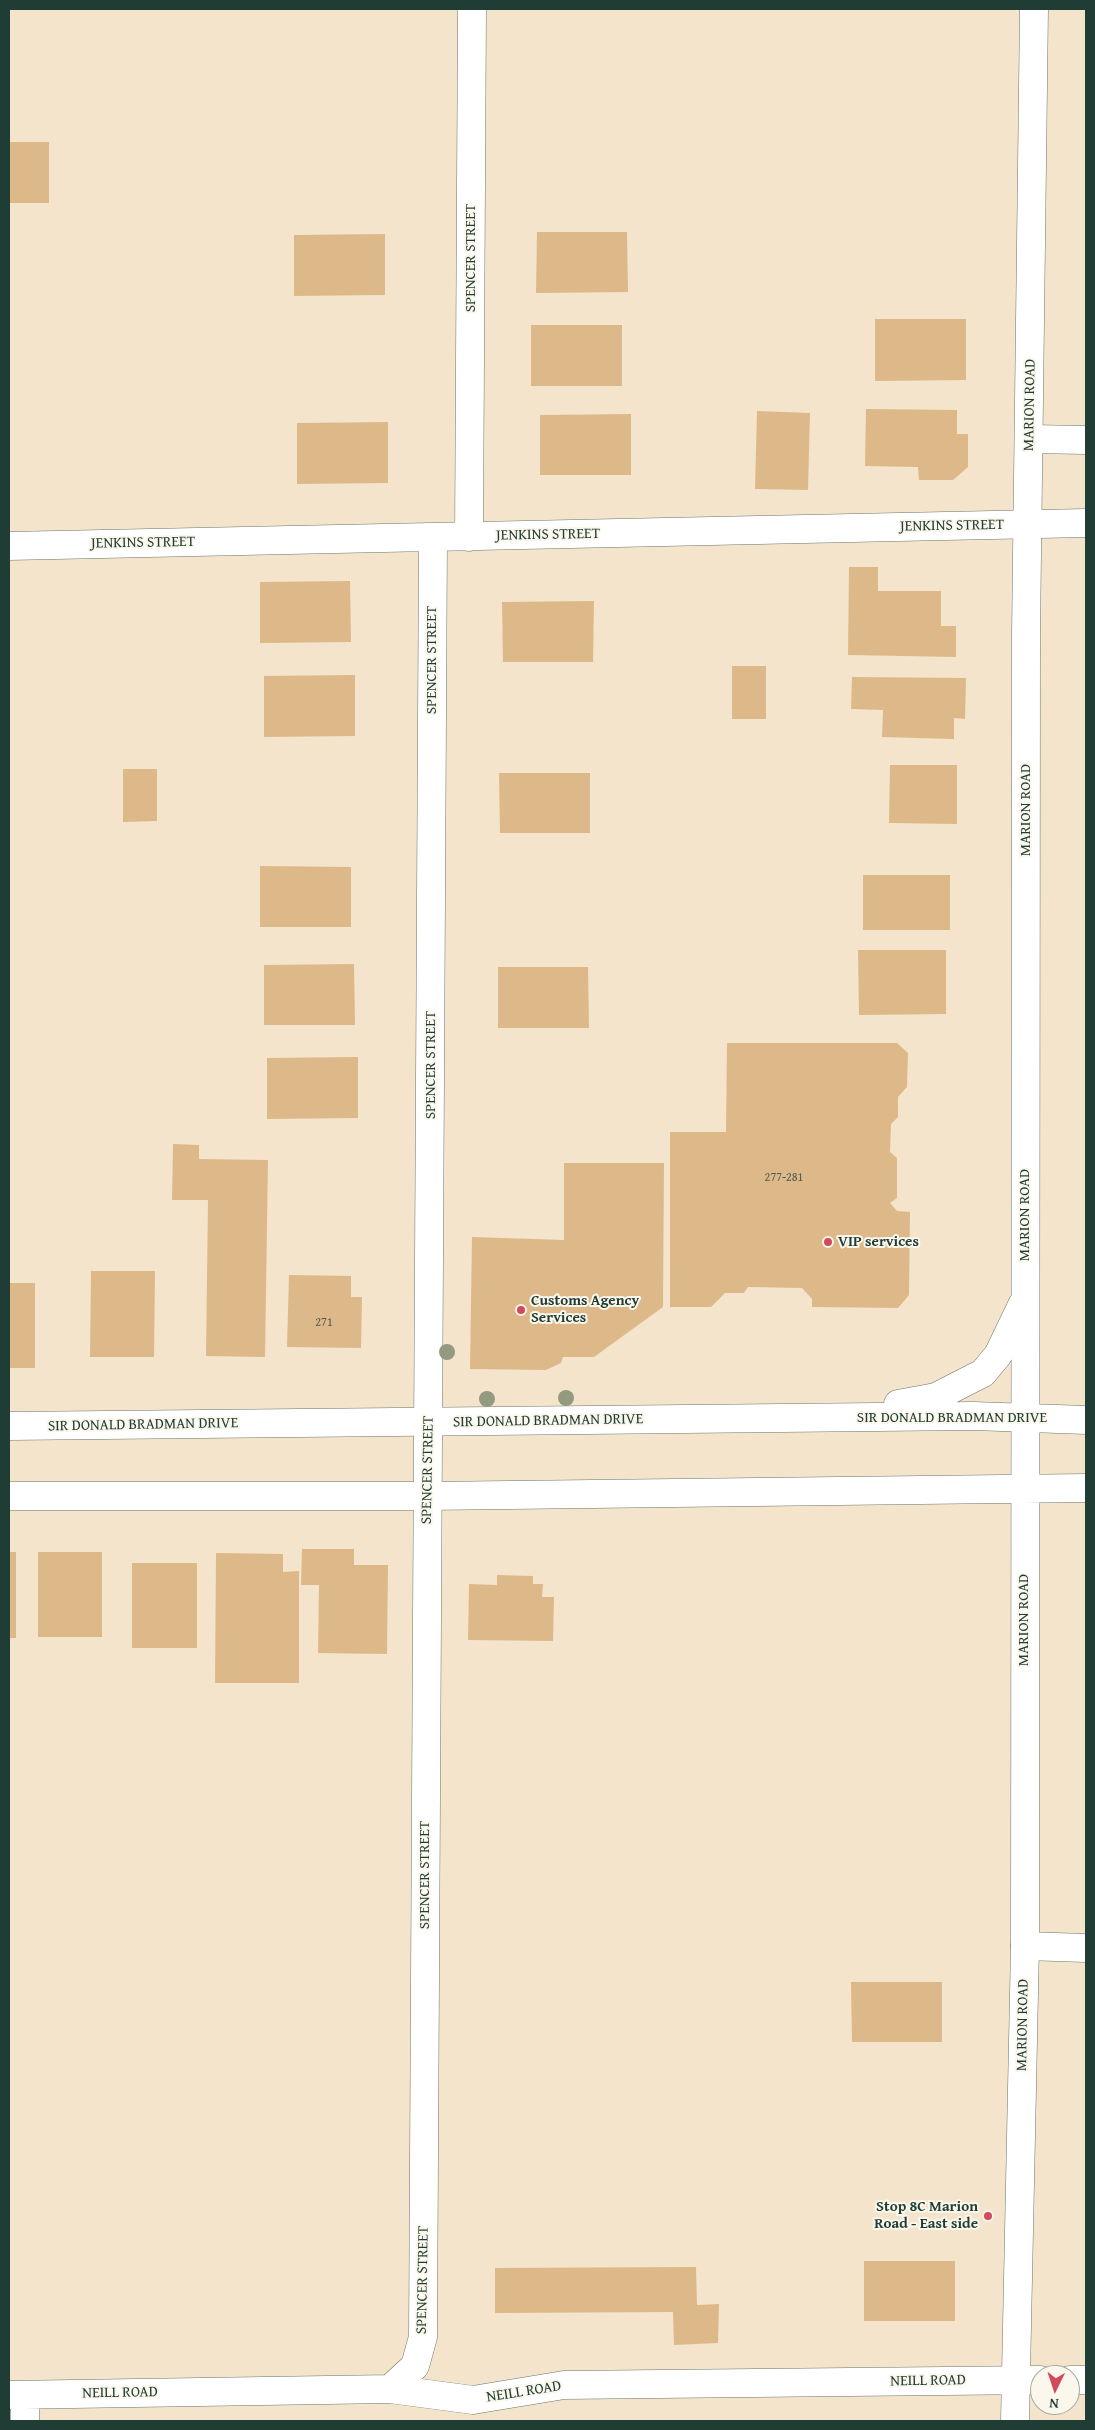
<!DOCTYPE html>
<html>
<head>
<meta charset="utf-8">
<style>
	body { margin:0 }
	#map { position:relative; width:1095px; height:2430px; overflow:hidden; background:#f4e4cb; font-family:"Gentium Book Plus",serif }
	canvas { display:block }
	.frame { position:absolute; inset:0; border:10px solid #1f3d34; pointer-events:none }
	.north { position:absolute; left:1030px; top:2365px; width:50px; height:50px; box-sizing:border-box; background:#fbf7ec; border:1px solid #a3ada2; border-radius:50%; rotate:184deg; font-size:14px; font-weight:700; line-height:20px; text-align:center; color:#1f3d34 }
	.north::after { content:''; display:block; margin:auto; width:18px; height:22px; background:#d1495b; clip-path:polygon(50% 0,100% 100%,50% 72%,0 100%) }
</style>
</head>
<body>
<div id="map">
<canvas width="1095" height="2430"></canvas>
<div class="frame"></div>
<div class="north">N</div>
</div>
<script>
const c = document.querySelector('canvas').getContext('2d');
c.lineJoin = 'round';
function fillPath(path, color) { c.fillStyle = color; c.fill(path, 'evenodd'); }
const toPath = rows => new Path2D(rows.map(r => 'M' + r).join(''));
function strokePath(path, color, width, dash) { c.strokeStyle = color; c.lineWidth = width; c.lineCap = dash ? 'butt' : 'round'; c.setLineDash(dash || []); c.stroke(path); }
function label(font, color, halo, rows, align = 'center') {
  c.font = font + ' "Gentium Book Plus",serif'; c.lineWidth = 4; c.setLineDash([]); c.textBaseline = 'middle'; c.strokeStyle = halo; c.fillStyle = color; for (const [text, x, y, turn = 0] of rows) {
    c.save(); c.translate(x, y); c.rotate((+turn || 0) * Math.PI / 180); c.textAlign = isNaN(turn) ? turn : align; if (halo) c.strokeText(text, 0, 0); c.fillText(text, 0, 0); c.restore();
  }
}
fillPath(toPath([
	[9,142,49,142,49,203,9,203],
	[537,232,627,232,628,292,536,293],
	[385,234,385,295,294,296,294,235],
	[875,319,966,319,966,380,875,381],
	[531,325,622,325,622,386,531,386],
	[866,409,957,410,957,434,968,434,968,467,953,480,919,480,918,467,865,466],
	[757,411,810,413,808,490,755,489],
	[631,414,631,475,540,475,540,415],
	[388,422,388,483,297,484,297,423],
	[849,567,878,567,878,591,941,591,941,626,956,626,956,657,848,655],
	[350,581,351,642,260,643,260,582],
	[594,601,593,662,503,662,502,602],
	[732,666,766,666,766,719,732,719],
	[355,675,355,736,264,737,264,676],
	[852,677,966,678,965,719,954,718,954,739,882,737,883,710,851,709],
	[890,765,957,765,957,824,889,823],
	[123,769,157,769,157,821,123,822],
	[499,773,590,773,590,833,500,833],
	[260,866,351,867,351,927,260,927],
	[863,875,950,875,950,930,863,930],
	[858,950,946,950,946,1014,859,1015],
	[354,964,355,1025,264,1025,264,965],
	[498,967,588,967,589,1028,498,1028],
	[727,1043,897,1043,908,1053,907,1087,898,1097,898,1117,891,1124,890,1152,897,1158,897,1198,890,1203,897,1211,910,1212,909,1295,898,1308,812,1307,812,1299,802,1288,748,1287,744,1293,725,1293,711,1307,670,1307,670,1132,726,1132],
	[358,1057,358,1118,267,1119,267,1058],
	[173,1144,199,1145,199,1159,268,1160,265,1357,206,1356,208,1200,172,1200],
	[564,1163,664,1163,663,1307,594,1357,563,1357,561,1363,546,1370,470,1369,472,1237,564,1240],
	[91,1271,155,1271,154,1357,90,1357],
	[289,1275,351,1276,351,1297,362,1297,361,1348,287,1347],
	[9,1283,35,1283,35,1368,9,1368],
	[302,1549,354,1549,354,1565,388,1565,387,1654,318,1653,319,1585,301,1585],
	[9,1552,16,1552,16,1638,9,1638],
	[38,1552,102,1552,102,1637,38,1637],
	[216,1553,283,1554,283,1572,299,1571,299,1683,215,1683],
	[132,1563,197,1563,197,1648,132,1648],
	[497,1575,533,1576,533,1584,543,1584,542,1597,554,1597,553,1641,468,1640,469,1584,497,1585],
	[851,1982,942,1982,942,2042,852,2042],
	[864,2261,955,2261,955,2321,864,2321],
	[696,2267,697,2305,719,2304,718,2343,674,2345,673,2312,495,2313,495,2268]
]), '#ddb98a');
const minor = toPath([
	[1030,439,1086,440],
	[469,537,472,9],
	[9,546,1086,523],
	[1025,1946,1086,1948],
	[1070,2380,1086,2380],
	[390,2389,415,2366,423,2337,433,538],
	[9,2395,390,2389,473,2400,564,2385,1040,2380],
	[25,2421,25,2395]
]);
const major = toPath([
	[898,1404,936,1397,983,1373,998,1355,1022,1305],
	[9,1426,974,1416,1086,1420],
	[9,1496,427,1496,1086,1488],
	[1015,2421,1025,1946,1026,633,1034,9]
]);
strokePath(minor, '#6a7769', 29);
strokePath(major, '#6a7769', 29);
strokePath(minor, '#fff', 28);
strokePath(major, '#fff', 28);
c.fillStyle = '#939a7f';
for (const [x, y] of [
	[447,1352],
	[566,1398],
	[487,1399]
]) { c.beginPath(); c.arc(x, y, 8, 0, 2 * Math.PI); c.fill(); }
for (const [x, y, r, color] of [
	[828,1242,5,"#d1495b"],
	[521,1310,5,"#d1495b"],
	[988,2216,5,"#d1495b"]
]) { const dot = new Path2D(); dot.arc(x, y, r, 0, 2 * Math.PI); c.fillStyle = color; c.fill(dot); strokePath(dot, '#fbf7ec', 2); }
label('12px', '#4e5c4a', null, [
	["277-281",784,1178],
	["271",324,1323]
]);
label('15px', '#1f3d34', '#fbf7ec', [
	["SPENCER STREET",471,258,-90],
	["MARION ROAD",1030,405,-89],
	["JENKINS STREET",952,526,-1],
	["JENKINS STREET",548,535,-1],
	["JENKINS STREET",143,543,-1],
	["SPENCER STREET",432,660,-90],
	["MARION ROAD",1026,810,-90],
	["SPENCER STREET",431,1065,-90],
	["MARION ROAD",1025,1215,-90],
	["SIR DONALD BRADMAN DRIVE",952,1418],
	["SIR DONALD BRADMAN DRIVE",548,1421,-1],
	["SIR DONALD BRADMAN DRIVE",143,1425,-1],
	["SPENCER STREET",428,1470,-89],
	["MARION ROAD",1024,1620,-90],
	["SPENCER STREET",425,1875,-90],
	["MARION ROAD",1023,2025,-89],
	["SPENCER STREET",423,2280,-89],
	["NEILL ROAD",928,2381,-1],
	["NEILL ROAD",524,2392,-9],
	["NEILL ROAD",120,2393,-1]
]);
label('bold 15px', '#1f3d34', '#fbf7ec', [
	["VIP services",838,1242],
	["Customs Agency",531,1301],
	["Services",531,1318],
	["Stop 8C Marion",978,2207,"right"],
	["Road - East side",978,2224,"right"]
], 'left');
</script>
</body>
</html>
